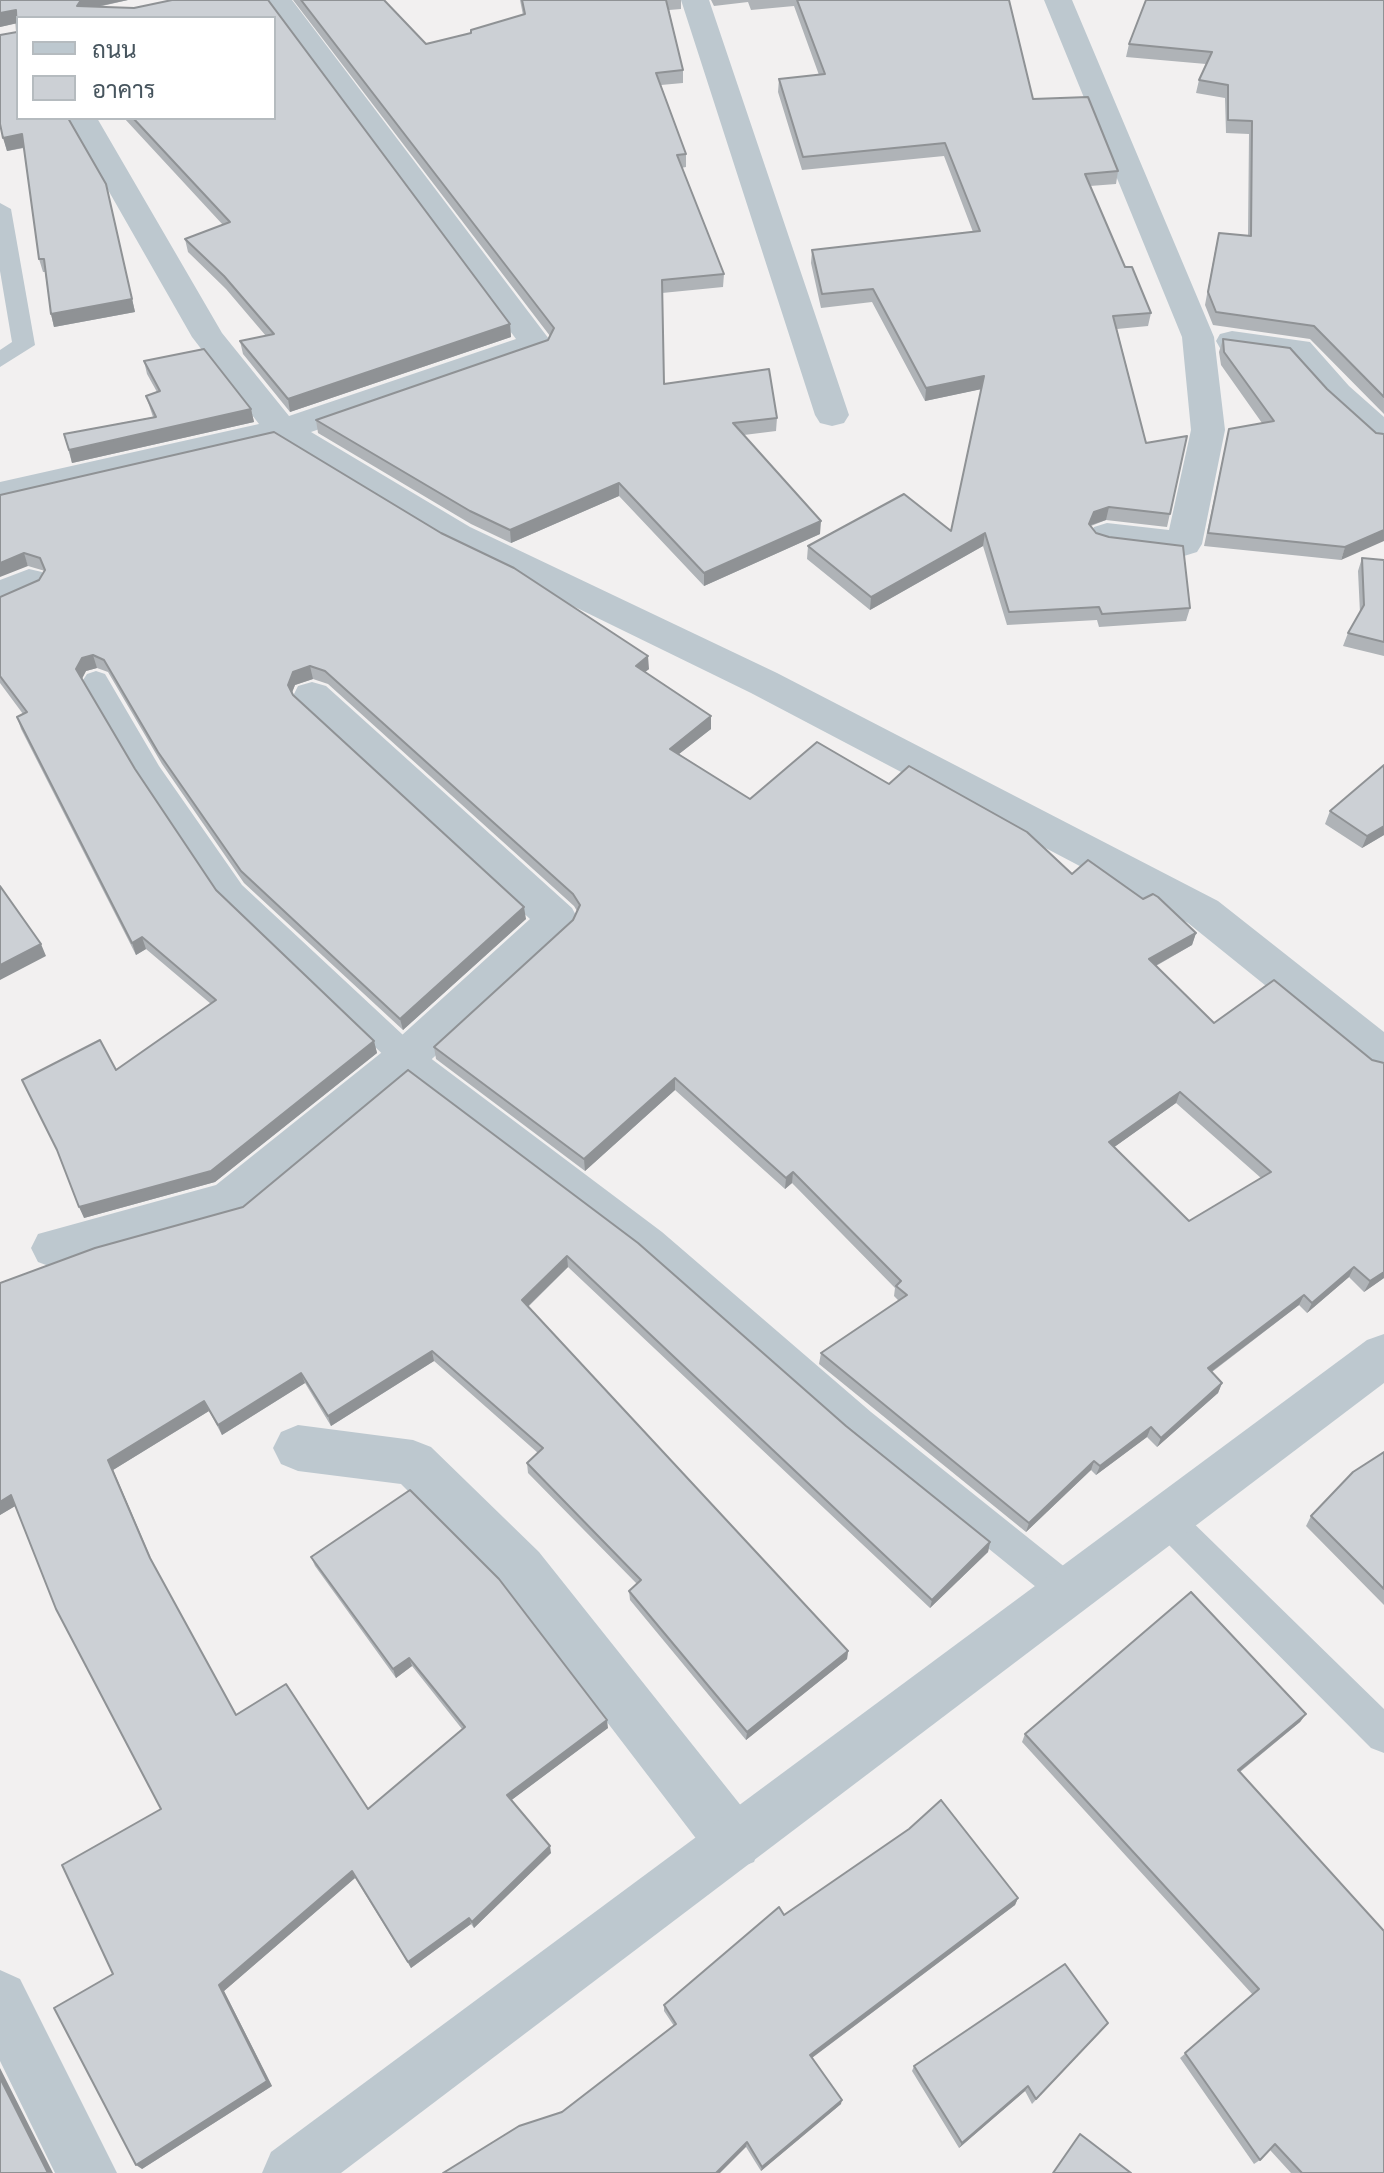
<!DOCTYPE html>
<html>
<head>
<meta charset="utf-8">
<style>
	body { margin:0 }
	#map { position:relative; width:1384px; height:2173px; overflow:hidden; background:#f2f0f0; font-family:"Exo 2",Sarabun,sans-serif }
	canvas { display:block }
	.legend { position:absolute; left:16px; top:16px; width:260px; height:104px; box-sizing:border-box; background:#fff; border:2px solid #b5bbbf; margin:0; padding:10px 14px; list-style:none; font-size:24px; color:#47555e }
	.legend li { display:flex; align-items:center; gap:16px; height:40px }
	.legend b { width:40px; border:2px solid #b5bbbf }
</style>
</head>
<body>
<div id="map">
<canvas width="1384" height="2173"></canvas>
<ul class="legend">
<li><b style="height:10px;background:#bdc8cf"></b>ถนน</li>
<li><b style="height:22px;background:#ccd0d5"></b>อาคาร</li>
</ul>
</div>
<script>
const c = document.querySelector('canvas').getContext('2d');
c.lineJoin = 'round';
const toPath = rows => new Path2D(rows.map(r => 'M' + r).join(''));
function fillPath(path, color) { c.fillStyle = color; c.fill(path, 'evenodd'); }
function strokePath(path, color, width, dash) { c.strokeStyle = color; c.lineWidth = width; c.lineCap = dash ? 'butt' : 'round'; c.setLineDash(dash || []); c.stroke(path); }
fillPath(toPath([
	[0,203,11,209,35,345,0,367,0,350,12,342,0,271,0,203],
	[96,671,105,674,159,766,242,885,417,1048,662,1232,871,1412,1081,1580,1087,1592,1081,1604,1069,1609,1057,1604,847,1434,640,1252,395,1066,222,901,141,780,83,680,87,674,96,671],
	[1166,1503,1178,1508,1384,1709,1384,1753,1371,1748,1154,1530,1149,1519,1154,1508,1166,1503]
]), '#bdc8cf');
fillPath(toPath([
	[264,0,292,0,552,343,548,350,311,432,470,527,777,673,1218,901,1384,1032,1384,1075,1369,1069,1188,923,751,693,444,543,277,442,0,506,0,482,259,424,192,337,67,118,97,118,222,333,289,416,516,339,264,0],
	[681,0,709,0,849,415,844,423,832,426,820,423,815,415,681,0],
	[1044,0,1072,0,1214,337,1225,430,1202,544,1197,552,1184,556,1107,547,1094,543,1089,535,1094,527,1107,523,1169,530,1191,430,1182,337,1044,0],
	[1232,331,1310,342,1349,386,1384,417,1384,446,1372,443,1325,400,1288,358,1220,348,1216,341,1220,334,1232,331],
	[29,569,42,572,47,581,42,590,0,609,0,580,29,569],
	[312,682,326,686,572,908,578,919,572,930,421,1069,246,1215,54,1268,38,1262,31,1248,38,1234,216,1185,391,1045,530,919,298,706,293,696,298,686,312,682],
	[298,1425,413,1440,431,1447,539,1552,754,1822,762,1842,754,1862,734,1870,714,1862,503,1586,401,1484,298,1471,281,1464,273,1448,281,1432,298,1425],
	[0,1970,20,1979,117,2173,55,2173,0,2061,0,1970]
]), '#bdc8cf');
fillPath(toPath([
	[1384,1334,1384,1383,341,2173,262,2173,271,2152,1367,1340,1384,1334]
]), '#bdc8cf');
fillPath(toPath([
	[0,0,128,0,98,7,134,8,172,0,268,0,510,324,511,337,290,412,243,354,240,341,266,336,226,289,188,252,185,239,223,225,124,118,274,118,274,18,18,18,18,118,68,118,106,184,135,312,54,327,51,314,45,272,43,272,39,259,24,148,7,151,0,124,0,35,17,32,17,23,0,27],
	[293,0,384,0,426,44,471,33,523,15,520,0,681,0,681,9,669,10,683,70,683,83,661,85,686,154,686,167,681,168,724,274,723,287,662,293,664,384,777,418,776,431,744,435,820,534,704,586,619,496,511,543,471,524,318,433,316,420,548,340,550,336],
	[711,0,1009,0,1033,99,1118,171,1116,184,1090,186,1125,267,1151,313,1148,326,1117,329,1146,443,1187,436,1167,527,1106,520,1091,526,1096,533,1190,608,1186,621,1099,627,1097,620,1007,625,983,546,870,610,807,559,808,546,951,531,981,389,925,401,872,302,821,308,811,263,812,250,973,232,944,156,802,170,778,92,779,79,819,75,794,6,751,10,748,2,714,6],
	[1384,0,1384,414,1310,339,1213,325,1205,305,1216,246,1248,236,1249,134,1226,133,1225,98,1196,93,1199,80,1206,64,1126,57,1129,44],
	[1223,339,1327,389,1376,433,1384,434,1341,560,1204,546,1229,429,1262,423,1221,365,1219,352],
	[144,361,251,409,254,422,72,463,64,434,153,417,146,396,157,392,147,374],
	[0,495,649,669,645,672,711,716,711,729,679,754,750,799,889,784,1072,874,1143,899,1196,933,1192,945,1156,966,1214,1023,1372,1060,1384,1063,1384,1278,1364,1292,1349,1277,1307,1313,1299,1305,1212,1372,1222,1383,1218,1393,1157,1447,1147,1437,1096,1475,1091,1470,1026,1532,819,1364,821,1353,899,1301,894,1296,895,1288,792,1183,785,1189,675,1090,585,1171,436,1059,434,1047,573,920,577,911,574,906,328,684,313,679,295,685,292,693,293,695,526,919,403,1030,244,883,162,764,108,672,97,668,86,671,82,679,135,769,216,890,374,1041,377,1053,215,1182,84,1218,116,1070,211,1004,146,949,136,955,21,729,17,717,23,714,0,683,0,597,39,580,45,571,28,566],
	[1176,1103,1261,1178,1189,1221,1114,1147],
	[1362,558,1384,560,1384,656,1343,646,1348,633,1360,613,1358,571],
	[1330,811,1384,835,1362,848,1325,824],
	[408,1070,990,1542,988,1552,930,1608,568,1267,528,1307,848,1651,847,1659,746,1740,630,1600,629,1591,637,1584,528,1473,527,1463,538,1453,434,1361,331,1426,305,1383,222,1435,209,1411,113,1470,155,1568,236,1715,368,1809,462,1729,412,1666,396,1678,315,1566,311,1557,608,1728,511,1800,551,1853,474,1928,471,1924,411,1968,355,1878,224,1991,272,2086,142,2169,113,1974,161,1809,15,1506,0,1515,0,1283,243,1207],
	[1384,1452,1384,1605,1306,1526,1311,1516],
	[1306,1714,1300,1722,1240,1772,1384,2173,1291,2173,1270,2150,1260,2160,1254,2164,1180,2058,1253,1995,1022,1742,1025,1734],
	[1018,1898,1015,1905,812,2058,841,2104,761,2171,746,2147,562,2112,674,2026,664,2011,664,2005,784,1915],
	[1104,2028,1032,2104,1025,2091,959,2148,912,2071,914,2066]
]), '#afb3b7');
fillPath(toPath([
	[81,0,128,0,86,9,77,6],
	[16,10,18,23,0,27,0,13],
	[22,134,26,147,7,151,3,138],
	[106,184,135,312,54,327,51,314],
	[510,324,511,337,290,412,288,399],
	[984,376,982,389,925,401,926,388],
	[251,409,254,422,72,463,69,450],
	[619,483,619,496,511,543,510,530],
	[1109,507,1106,520,1091,525,1086,537,1089,524,1094,512],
	[821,521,820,534,704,586,704,573],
	[1384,530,1384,541,1341,560,1345,547],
	[985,533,983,546,870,610,871,597],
	[24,553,28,566,0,577,0,563],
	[93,655,97,668,86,671,80,682,76,669,82,658],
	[648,656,649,669,636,679,636,666],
	[310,666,313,679,295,685,290,697,288,685,293,672],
	[711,716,711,729,670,761,670,749],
	[1384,826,1384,835,1362,848,1367,836],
	[524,907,526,919,403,1030,400,1019],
	[1196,933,1192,945,1146,971,1149,959],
	[142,937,146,949,136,955,132,943],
	[41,944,46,956,0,980,0,965],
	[374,1041,377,1053,215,1182,84,1218,79,1207],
	[675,1078,675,1090,585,1171,584,1159],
	[1180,1092,1176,1103,1106,1153,1109,1142],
	[793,1172,792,1183,785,1189,786,1178],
	[567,1256,568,1267,523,1311,522,1300],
	[1354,1267,1349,1277,1307,1313,1312,1303],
	[1384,1272,1384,1278,1364,1292,1370,1281],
	[1304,1295,1299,1305,1203,1378,1208,1368],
	[432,1351,434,1361,331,1426,328,1416],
	[301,1373,305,1383,222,1435,218,1425],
	[1222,1383,1218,1393,1157,1447,1161,1438],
	[204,1401,209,1411,113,1470,155,1568,108,1460],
	[1151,1427,1147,1437,1096,1475,1100,1466],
	[1094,1461,1091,1470,1026,1532,1029,1523],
	[11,1495,17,1505,0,1515,0,1502],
	[990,1542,988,1552,930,1608,932,1600],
	[848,1651,847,1659,746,1740,747,1732],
	[409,1658,412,1666,396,1678,393,1669],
	[1306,1714,1300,1722,1233,1777,1238,1770],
	[607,1720,608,1728,509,1802,507,1795],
	[550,1846,551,1853,474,1928,472,1922],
	[352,1871,355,1878,224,1991,272,2086,142,2169,136,2165,219,1985],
	[1018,1898,1015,1905,809,2060,810,2055],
	[469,1918,471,1924,411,1968,408,1962],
	[0,2068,53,2173,48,2173,0,2078],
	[1028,2086,1025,2091,959,2148,962,2143],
	[842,2100,841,2104,761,2171,762,2167],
	[747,2142,746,2147,720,2173,716,2173]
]), '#8f9295');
const building = toPath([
	[0,0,81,0,77,6,134,8,172,0,268,0,510,324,288,399,240,341,274,334,224,276,185,239,230,222,133,118,274,118,274,18,18,18,18,118,68,118,106,184,132,299,51,314,44,259,39,259,22,134,3,138,0,124,0,35,17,32,16,10,0,13,0,0],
	[301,0,384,0,426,44,471,33,471,30,525,14,522,0,666,0,683,70,656,73,686,154,677,155,724,274,662,280,664,384,769,369,777,418,733,423,821,521,704,573,619,483,510,530,470,511,316,420,548,340,554,328,301,0],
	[797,0,1009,0,1033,99,1088,97,1118,171,1085,174,1125,267,1132,267,1151,313,1113,316,1146,443,1187,436,1170,514,1109,507,1094,512,1089,524,1096,533,1109,537,1183,546,1190,608,1102,614,1099,607,1009,612,985,533,871,597,808,546,904,494,951,531,984,376,926,388,873,289,822,294,812,250,980,231,945,143,803,157,779,79,825,74,797,0],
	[1146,0,1384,0,1384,397,1314,326,1216,312,1208,292,1219,233,1251,236,1252,121,1228,120,1228,85,1199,80,1212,52,1129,44,1146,0],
	[1223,339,1290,348,1327,389,1376,433,1384,434,1384,530,1345,547,1208,533,1229,429,1274,421,1224,352,1223,339],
	[204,349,251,409,69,450,64,434,156,417,146,396,160,391,144,361,204,349],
	[274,432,441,533,514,568,648,656,636,666,711,716,670,749,750,799,817,742,889,784,909,766,1027,832,1072,874,1088,860,1143,899,1153,894,1158,897,1196,933,1149,959,1214,1023,1274,980,1372,1060,1384,1063,1384,1272,1370,1281,1354,1267,1312,1303,1304,1295,1208,1368,1222,1383,1161,1438,1151,1427,1100,1466,1094,1461,1029,1523,821,1353,907,1295,896,1286,901,1281,793,1172,786,1178,675,1078,584,1159,434,1047,573,920,580,905,573,894,325,671,310,666,293,672,288,685,293,695,524,907,400,1019,241,871,158,752,104,660,93,655,82,658,76,669,135,769,216,890,374,1041,211,1171,79,1207,57,1150,22,1080,100,1040,116,1070,216,1000,142,937,132,943,17,717,27,712,0,676,0,597,39,580,45,570,40,558,24,553,0,563,0,495,274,432],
	[1180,1092,1271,1172,1189,1221,1109,1142,1180,1092],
	[1362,558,1384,560,1384,642,1348,633,1364,605,1362,558],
	[1384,765,1384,826,1367,836,1330,811,1384,765],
	[0,886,41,944,0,965,0,886],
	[408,1070,638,1243,846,1426,990,1542,932,1600,567,1256,522,1300,848,1651,747,1732,629,1591,641,1580,527,1463,543,1448,432,1351,328,1416,301,1373,218,1425,204,1401,108,1460,150,1558,236,1715,286,1684,368,1809,465,1727,409,1658,393,1669,311,1557,410,1490,499,1579,607,1720,507,1795,550,1846,472,1922,469,1918,408,1962,352,1871,219,1985,267,2081,136,2165,54,2008,113,1974,62,1865,161,1809,56,1609,11,1495,0,1502,0,1283,95,1248,243,1207,408,1070],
	[1384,1452,1384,1589,1311,1516,1353,1472,1384,1452],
	[1191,1592,1306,1714,1238,1770,1384,1931,1384,2173,1302,2173,1275,2144,1260,2160,1185,2053,1259,1989,1025,1734,1191,1592],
	[941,1800,1018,1898,810,2055,842,2100,762,2167,747,2142,716,2173,443,2173,519,2126,562,2112,676,2024,664,2005,779,1907,784,1915,909,1829,941,1800],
	[1065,1964,1108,2023,1036,2099,1028,2086,962,2143,914,2066,1065,1964],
	[0,2078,48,2173,0,2173,0,2078],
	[1080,2134,1131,2173,1053,2173,1080,2134]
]);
fillPath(building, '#ccd0d5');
strokePath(building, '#8f9295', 2);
</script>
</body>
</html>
